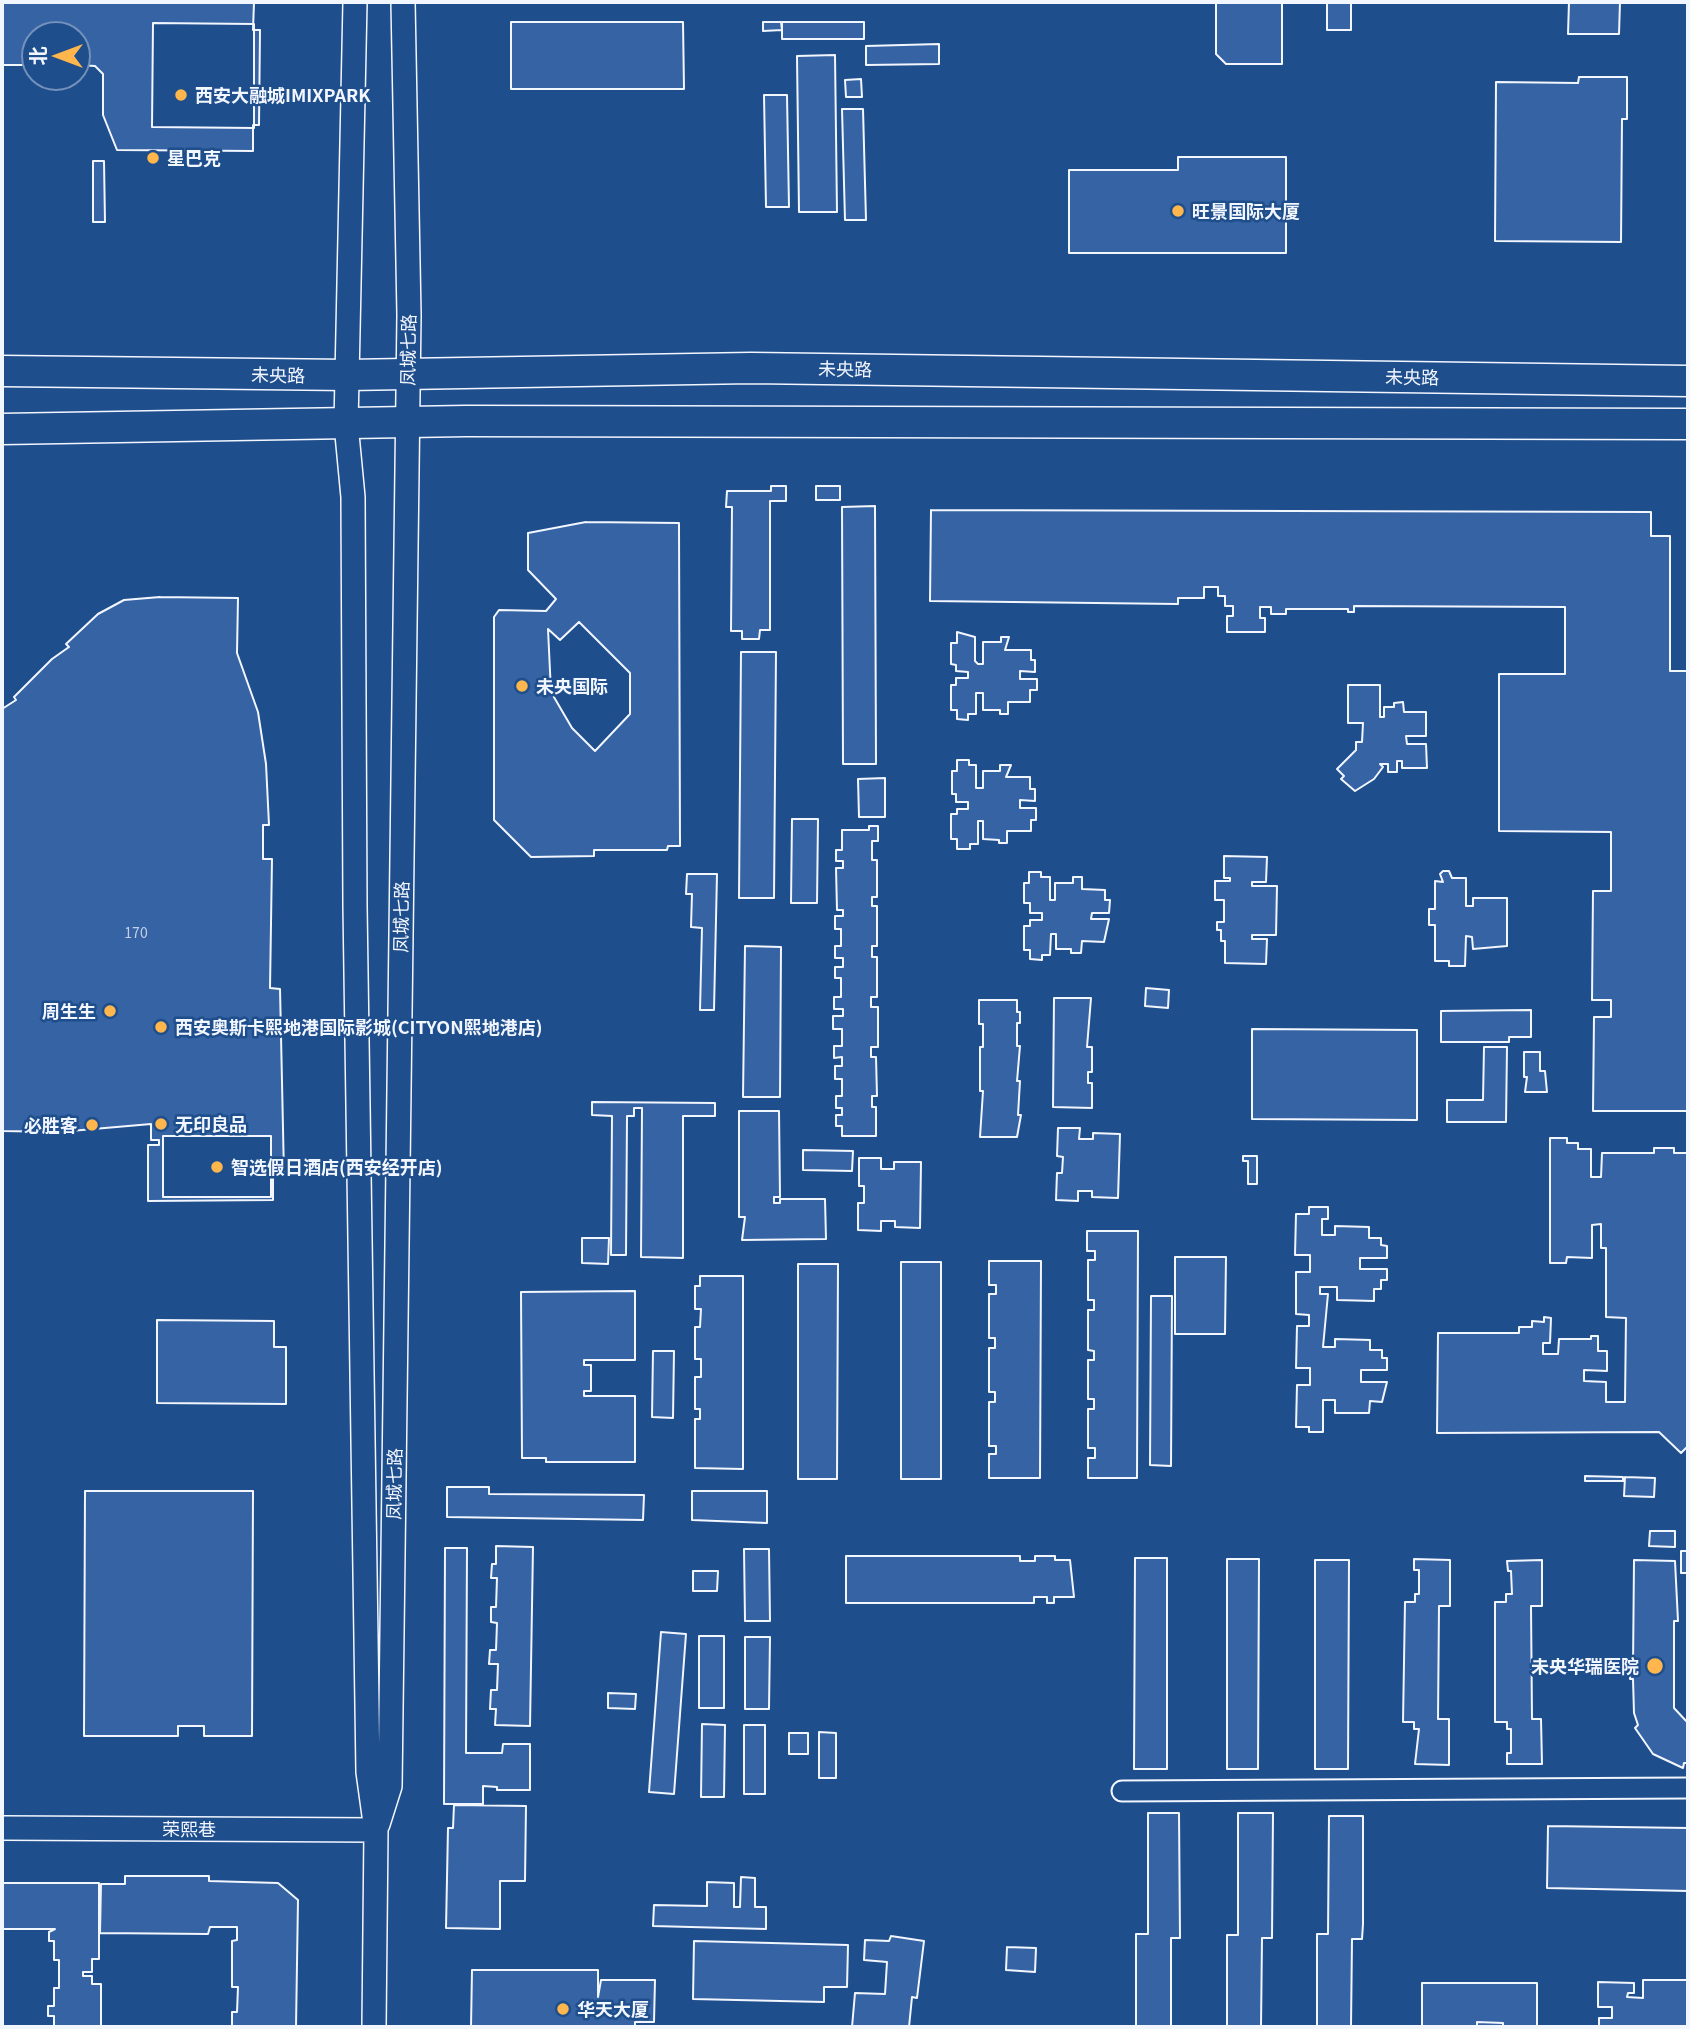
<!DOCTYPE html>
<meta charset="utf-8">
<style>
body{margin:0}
#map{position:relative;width:1690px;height:2029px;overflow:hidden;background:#1f4e8c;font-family:Georgia,"Noto Sans SC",serif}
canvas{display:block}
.frame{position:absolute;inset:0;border:4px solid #f2f6ff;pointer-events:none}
.north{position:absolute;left:21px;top:21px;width:70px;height:70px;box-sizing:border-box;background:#1f4e8c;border:2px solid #7391ba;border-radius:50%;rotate:270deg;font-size:19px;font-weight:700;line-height:28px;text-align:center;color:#f2f6ff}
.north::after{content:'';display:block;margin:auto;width:24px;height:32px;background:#ffb74d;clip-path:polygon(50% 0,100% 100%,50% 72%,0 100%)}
</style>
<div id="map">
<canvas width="1690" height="2029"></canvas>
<div class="frame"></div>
<div class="north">北</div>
</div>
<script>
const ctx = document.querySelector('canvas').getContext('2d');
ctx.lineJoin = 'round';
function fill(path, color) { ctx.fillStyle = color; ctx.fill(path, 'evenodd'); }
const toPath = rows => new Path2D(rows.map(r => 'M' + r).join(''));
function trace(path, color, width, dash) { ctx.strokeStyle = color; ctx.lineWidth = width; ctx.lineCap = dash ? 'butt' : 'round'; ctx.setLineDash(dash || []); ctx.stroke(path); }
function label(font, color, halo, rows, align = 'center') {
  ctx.font = font + ' Georgia,"Noto Sans SC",serif'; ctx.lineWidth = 5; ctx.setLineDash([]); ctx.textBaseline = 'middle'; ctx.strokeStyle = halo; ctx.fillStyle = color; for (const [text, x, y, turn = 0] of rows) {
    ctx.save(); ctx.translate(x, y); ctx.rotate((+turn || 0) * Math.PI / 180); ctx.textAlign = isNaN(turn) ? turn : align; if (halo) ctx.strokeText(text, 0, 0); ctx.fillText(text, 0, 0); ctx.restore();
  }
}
const building = toPath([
 [2,2,254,2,253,30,260,30,259,125,253,125,253,151,117,150,103,115,103,74,95,66,77,65,77,35,35,35,35,65,2,65,2,2],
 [1216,2,1282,2,1282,64,1226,64,1216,54,1216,2],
 [1327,2,1351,2,1351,30,1327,30,1327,2],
 [1569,2,1620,2,1619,34,1568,34,1569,2],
 [511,22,683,22,684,89,511,89,511,22],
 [763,22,781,22,782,30,763,31,763,22],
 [782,22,864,22,864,39,782,39,782,22],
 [153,23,254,24,254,128,152,127,153,23],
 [939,44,939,64,866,65,866,46,939,44],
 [835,55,837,212,799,212,797,56,835,55],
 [1579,77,1627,77,1627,119,1622,119,1621,242,1495,241,1496,82,1578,83,1579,77],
 [861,79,862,97,846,97,845,80,861,79],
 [764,95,787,95,789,207,766,207,764,95],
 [842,109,863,109,866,220,845,220,842,109],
 [1178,157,1286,157,1286,253,1069,253,1069,170,1178,170,1178,157],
 [93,161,104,161,105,222,93,222,93,161],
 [771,486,786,486,786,501,770,501,770,630,760,630,759,639,742,639,742,631,731,631,732,507,726,507,727,491,771,491,771,486],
 [816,486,840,486,840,500,816,500,816,486],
 [875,506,876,764,843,764,842,507,875,506],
 [931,510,1651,512,1651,536,1670,536,1670,671,1688,671,1688,1111,1593,1111,1594,1017,1611,1017,1611,1000,1592,1000,1593,891,1611,891,1611,832,1499,831,1499,674,1565,674,1565,607,1354,606,1354,612,1348,612,1348,609,1286,609,1286,614,1271,614,1271,607,1260,607,1260,618,1265,618,1265,632,1227,632,1227,616,1233,616,1233,606,1225,606,1225,596,1218,596,1218,587,1204,587,1204,598,1178,598,1178,604,930,601,931,510],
 [586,522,679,523,680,846,668,846,667,850,594,850,594,856,531,857,494,820,494,617,499,610,546,611,556,599,528,570,528,533,586,522],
 [579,622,630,673,630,714,595,751,572,728,551,692,548,629,560,640,579,622],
 [160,597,238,598,237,653,258,712,266,764,269,825,263,825,263,859,272,859,270,988,280,989,284,1175,273,1175,273,1200,148,1201,148,1145,159,1145,159,1140,151,1140,151,1124,59,1132,2,1131,2,709,16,700,14,697,52,659,69,647,66,644,98,614,124,600,160,597],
 [957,632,975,637,975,661,978,664,983,664,983,642,1001,642,1001,637,1009,637,1005,650,1031,650,1031,660,1035,660,1035,672,1020,671,1020,679,1037,679,1037,690,1030,690,1030,702,1008,702,1008,714,1000,714,1000,710,983,710,983,693,976,693,976,714,968,714,968,720,957,719,957,710,951,710,951,685,956,685,956,678,968,678,968,672,956,671,956,665,951,664,951,643,957,643,957,632],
 [741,652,776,652,774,898,739,898,741,652],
 [1348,685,1380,685,1380,717,1384,717,1384,707,1394,707,1394,703,1403,702,1404,712,1426,712,1426,736,1406,736,1407,744,1426,744,1427,768,1402,768,1402,761,1397,761,1397,772,1388,772,1388,764,1380,764,1383,767,1374,779,1355,791,1341,779,1344,776,1337,769,1356,750,1356,742,1362,742,1363,723,1348,723,1348,685],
 [957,760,969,760,969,765,976,765,976,788,983,788,983,771,1000,771,1000,765,1011,765,1006,777,1030,777,1030,789,1035,789,1035,801,1020,800,1020,808,1036,808,1036,820,1031,820,1031,831,1007,831,1007,843,999,843,999,840,983,839,983,821,978,821,978,844,970,844,970,849,957,849,957,839,951,839,951,814,957,814,957,809,968,809,968,802,956,802,956,794,952,794,952,771,957,771,957,760],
 [885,778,885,817,859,817,858,779,885,778],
 [792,819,818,819,817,903,791,903,792,819],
 [869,826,878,826,878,841,872,841,872,860,877,860,877,897,872,897,872,906,877,906,877,946,872,946,872,957,877,957,877,997,871,997,871,1007,878,1007,878,1047,871,1047,871,1057,876,1057,877,1096,872,1096,872,1107,876,1107,876,1136,842,1136,842,1126,836,1126,836,1115,842,1115,842,1108,836,1108,836,1096,842,1096,842,1079,835,1079,835,1066,842,1066,842,1057,834,1058,834,1046,842,1046,842,1029,833,1029,833,1016,843,1016,843,1009,834,1009,834,997,841,997,841,978,835,978,835,967,843,967,843,958,835,958,835,946,841,946,841,929,835,929,835,916,843,916,843,910,837,910,836,868,843,868,843,861,836,861,836,850,842,850,842,830,869,830,869,826],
 [1224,856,1267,857,1266,882,1252,882,1252,886,1277,886,1276,935,1252,935,1252,939,1267,939,1266,964,1225,963,1225,941,1221,941,1221,930,1217,930,1217,922,1224,922,1224,900,1215,900,1215,881,1230,881,1230,878,1224,878,1224,856],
 [1443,871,1449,871,1452,878,1466,878,1466,906,1473,906,1473,898,1507,898,1507,946,1473,949,1472,937,1466,936,1465,966,1449,966,1449,961,1435,961,1435,925,1429,925,1429,909,1435,909,1435,881,1443,882,1440,874,1443,871],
 [1029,872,1041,872,1041,877,1050,877,1050,900,1055,900,1055,883,1073,883,1073,877,1082,877,1082,889,1105,890,1105,900,1110,900,1109,913,1092,913,1091,919,1109,919,1104,942,1082,941,1081,953,1071,953,1071,949,1056,949,1056,934,1051,934,1050,955,1042,955,1042,960,1030,959,1030,950,1024,950,1024,926,1030,926,1030,920,1042,920,1042,913,1030,913,1030,903,1024,903,1024,883,1029,883,1029,872],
 [687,874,717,874,714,1010,700,1010,702,928,691,927,692,894,686,894,687,874],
 [745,946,781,947,780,1097,743,1097,745,946],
 [1146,988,1169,990,1168,1008,1145,1006,1146,988],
 [1054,998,1091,998,1087,1047,1092,1047,1092,1072,1088,1072,1088,1083,1092,1083,1092,1108,1053,1107,1054,998],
 [979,1000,1017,1000,1017,1012,1020,1012,1020,1023,1017,1023,1017,1046,1020,1046,1017,1081,1020,1081,1018,1115,1021,1115,1017,1137,980,1137,983,1091,980,1091,980,1047,983,1047,983,1024,979,1024,979,1000],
 [1531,1010,1531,1037,1509,1037,1509,1042,1441,1042,1441,1011,1531,1010],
 [1252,1029,1417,1030,1417,1120,1252,1119,1252,1029],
 [1484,1047,1507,1047,1506,1122,1447,1122,1447,1100,1483,1100,1484,1047],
 [1524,1052,1540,1052,1540,1071,1545,1071,1547,1092,1525,1092,1527,1077,1524,1077,1524,1052],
 [592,1102,715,1103,715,1116,683,1116,683,1258,641,1257,642,1108,634,1108,634,1116,627,1116,626,1255,611,1255,612,1116,592,1115,592,1102],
 [739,1111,779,1111,780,1197,774,1197,774,1203,780,1203,780,1199,825,1199,826,1239,742,1240,745,1217,739,1217,739,1111],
 [1058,1128,1080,1128,1079,1139,1093,1139,1093,1133,1120,1134,1118,1198,1092,1197,1092,1191,1078,1191,1078,1201,1056,1200,1057,1173,1062,1173,1063,1157,1057,1156,1058,1128],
 [163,1136,271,1136,271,1197,163,1197,163,1136],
 [1550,1138,1567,1138,1567,1143,1578,1143,1578,1149,1591,1149,1591,1177,1601,1177,1602,1153,1654,1153,1654,1148,1674,1148,1674,1153,1688,1153,1688,1446,1681,1453,1659,1432,1437,1433,1438,1333,1519,1333,1519,1327,1532,1327,1532,1321,1544,1322,1544,1317,1551,1318,1550,1343,1543,1343,1543,1354,1558,1354,1559,1339,1591,1339,1591,1336,1598,1336,1598,1351,1607,1351,1607,1371,1584,1370,1584,1381,1606,1382,1606,1402,1625,1402,1626,1318,1606,1317,1606,1248,1601,1248,1601,1224,1592,1225,1592,1258,1567,1257,1566,1263,1550,1263,1550,1138],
 [803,1150,853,1151,852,1171,803,1170,803,1150],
 [1243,1156,1257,1156,1257,1184,1248,1184,1248,1161,1243,1161,1243,1156],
 [859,1158,881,1158,881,1169,894,1169,894,1162,921,1162,920,1228,895,1227,895,1221,881,1221,881,1231,858,1230,858,1203,864,1203,864,1186,859,1186,859,1158],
 [1309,1207,1328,1207,1328,1219,1322,1219,1322,1235,1335,1235,1335,1226,1369,1227,1369,1238,1381,1238,1381,1245,1387,1246,1387,1258,1360,1258,1360,1269,1387,1269,1387,1280,1381,1280,1381,1289,1374,1289,1374,1301,1337,1300,1337,1287,1320,1287,1320,1294,1328,1294,1323,1347,1335,1347,1335,1339,1370,1340,1370,1350,1382,1350,1382,1358,1387,1358,1387,1370,1361,1370,1361,1382,1387,1382,1382,1402,1370,1401,1369,1413,1335,1413,1335,1400,1323,1400,1323,1432,1309,1432,1309,1427,1296,1427,1297,1385,1310,1385,1310,1368,1296,1368,1297,1326,1309,1326,1309,1315,1296,1314,1296,1272,1310,1272,1310,1255,1295,1255,1296,1214,1309,1214,1309,1207],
 [1087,1231,1138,1231,1137,1478,1088,1478,1088,1458,1095,1458,1095,1448,1088,1448,1088,1409,1094,1409,1094,1399,1088,1399,1088,1360,1094,1360,1094,1351,1088,1350,1088,1310,1094,1310,1094,1300,1088,1300,1088,1260,1095,1260,1095,1251,1087,1251,1087,1231],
 [582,1238,609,1238,608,1264,582,1263,582,1238],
 [1175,1257,1226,1257,1225,1334,1175,1334,1175,1257],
 [989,1261,1041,1261,1040,1478,989,1478,989,1454,996,1454,996,1446,989,1446,989,1402,995,1402,995,1392,989,1392,989,1348,995,1348,995,1338,989,1338,989,1294,996,1294,996,1285,989,1285,989,1261],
 [901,1262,941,1262,941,1479,901,1479,901,1262],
 [798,1264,838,1264,837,1479,798,1479,798,1264],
 [700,1276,743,1276,743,1469,695,1468,695,1419,700,1419,700,1409,695,1409,695,1377,701,1377,701,1359,695,1359,695,1327,700,1327,701,1309,695,1309,695,1286,700,1286,700,1276],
 [635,1291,635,1360,584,1360,584,1365,591,1365,591,1391,584,1391,584,1396,635,1396,635,1462,546,1462,546,1458,522,1458,521,1292,635,1291],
 [1151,1296,1172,1296,1171,1466,1150,1465,1151,1296],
 [157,1320,274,1321,274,1347,286,1347,286,1404,157,1403,157,1320],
 [653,1351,674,1351,673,1418,652,1417,653,1351],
 [1585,1476,1623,1477,1623,1481,1585,1481,1585,1476],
 [1625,1477,1655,1478,1654,1497,1624,1496,1625,1477],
 [447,1487,489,1487,489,1494,644,1495,643,1520,447,1517,447,1487],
 [85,1491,253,1491,252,1736,204,1736,204,1726,178,1726,178,1736,84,1736,85,1491],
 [692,1491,767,1491,767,1523,692,1520,692,1491],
 [1650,1531,1675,1531,1675,1547,1649,1546,1650,1531],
 [496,1546,533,1547,530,1726,495,1725,496,1709,490,1709,491,1690,497,1690,498,1664,489,1664,490,1650,496,1650,497,1623,491,1622,491,1607,496,1607,497,1578,491,1578,492,1564,496,1564,496,1546],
 [445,1548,467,1548,466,1753,502,1753,503,1744,530,1744,530,1790,497,1790,497,1787,483,1786,483,1804,444,1804,445,1548],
 [744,1549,769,1549,770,1621,745,1621,744,1549],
 [1681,1551,1688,1551,1688,1573,1681,1573,1681,1551],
 [846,1556,1020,1556,1020,1561,1035,1561,1035,1556,1055,1556,1055,1560,1070,1560,1074,1597,1054,1597,1054,1603,1047,1603,1047,1597,1034,1597,1034,1603,846,1603,846,1556],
 [1135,1558,1167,1558,1167,1769,1134,1769,1135,1558],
 [1227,1559,1259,1559,1258,1769,1227,1769,1227,1559],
 [1414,1559,1450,1560,1450,1606,1439,1606,1438,1719,1449,1719,1449,1765,1415,1764,1419,1729,1414,1729,1414,1722,1403,1722,1405,1602,1415,1602,1415,1594,1419,1594,1419,1570,1414,1570,1414,1559],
 [1315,1560,1349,1560,1348,1769,1315,1769,1315,1560],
 [1542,1560,1542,1606,1531,1606,1532,1719,1541,1719,1542,1764,1507,1764,1507,1753,1511,1753,1511,1729,1507,1729,1507,1722,1495,1722,1495,1602,1506,1602,1506,1594,1512,1594,1511,1571,1508,1571,1507,1561,1542,1560],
 [1634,1560,1675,1561,1678,1621,1674,1621,1674,1708,1688,1723,1688,1763,1684,1763,1683,1768,1653,1754,1635,1728,1638,1725,1634,1713,1633,1679,1630,1679,1630,1667,1633,1667,1634,1560],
 [693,1571,718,1571,717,1591,693,1591,693,1571],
 [661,1632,686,1634,674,1794,649,1792,661,1632],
 [699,1636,724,1636,724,1708,699,1708,699,1636],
 [745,1637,770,1637,769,1709,745,1709,745,1637],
 [608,1693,636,1694,635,1709,608,1708,608,1693],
 [702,1724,725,1725,724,1797,701,1797,702,1724],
 [744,1725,765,1725,765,1794,744,1794,744,1725],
 [819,1732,836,1733,836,1778,819,1778,819,1732],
 [789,1733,808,1733,808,1754,789,1754,789,1733],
 [454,1805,526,1806,525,1881,500,1881,500,1929,446,1928,448,1828,453,1828,454,1805],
 [1148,1813,1179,1813,1180,1938,1171,1938,1171,2027,1136,2027,1136,1934,1148,1934,1148,1813],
 [1238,1813,1273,1813,1272,1938,1262,1938,1261,2027,1227,2027,1227,1935,1238,1935,1238,1813],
 [1329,1816,1363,1816,1363,1924,1362,1939,1352,1939,1351,2027,1317,2027,1317,1934,1328,1934,1329,1816],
 [1548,1826,1688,1828,1688,1891,1547,1888,1548,1826],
 [125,1876,209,1876,209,1881,278,1883,298,1900,296,2027,232,2027,232,2012,237,2012,238,1987,232,1987,232,1941,237,1940,237,1927,210,1927,208,1934,100,1933,101,1884,125,1884,125,1876],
 [741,1877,755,1878,755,1907,766,1907,766,1929,653,1926,654,1905,707,1906,707,1882,734,1883,734,1907,740,1907,741,1877],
 [2,1883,99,1883,99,1959,92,1959,92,1972,83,1972,83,1976,92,1976,92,1984,101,1984,101,2027,54,2027,54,2016,48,2016,48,2006,54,2006,54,1988,59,1988,59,1960,54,1960,54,1941,49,1941,49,1932,55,1929,2,1929,2,1883],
 [891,1936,924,1941,917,1998,912,1997,909,2027,852,2027,855,1993,885,1994,887,1962,864,1960,865,1940,889,1941,891,1936],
 [694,1941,848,1945,847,1987,824,1987,824,2002,693,1999,694,1941],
 [1007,1947,1036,1948,1035,1972,1006,1970,1007,1947],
 [472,1970,598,1970,598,1997,601,1980,655,1980,654,2022,635,2022,635,2027,471,2027,472,1970],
 [1643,1980,1688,1980,1688,2027,1599,2027,1599,2018,1612,2018,1612,2007,1598,2007,1598,1982,1634,1983,1634,1993,1628,1993,1627,1997,1643,1998,1643,1980],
 [1422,1983,1537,1983,1537,2027,1503,2027,1503,2023,1477,2022,1477,2027,1422,2027,1422,1983],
 [1477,2022,1503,2023,1503,2027,1477,2027,1477,2022]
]);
const minor = toPath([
 [1122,1791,1688,1788]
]);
const tertiary = toPath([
 [355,2,346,424,353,497,355,906,368,1772,376,1830,374,2027],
 [378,1824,390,1786,409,315,403,2],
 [2,1828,376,1830]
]);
const primary = toPath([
 [2,371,348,375,751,368,1688,381],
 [2,429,466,421,1688,424]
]);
const markers = [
 [181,95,7,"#ffb74d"],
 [153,158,7,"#ffb74d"],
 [1178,211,7,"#ffb74d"],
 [522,686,7,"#ffb74d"],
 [110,1011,7,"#ffb74d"],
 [161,1027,7,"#ffb74d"],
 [161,1124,7,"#ffb74d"],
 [92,1125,7,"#ffb74d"],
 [217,1167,7,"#ffb74d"],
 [1655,1666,9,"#ffb74d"],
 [563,2009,7,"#ffb74d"]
];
const numberNames = [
 ["170",136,933]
];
const poiNames = [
 ["西安大融城IMIXPARK",195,95],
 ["星巴克",167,158],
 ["旺景国际大厦",1192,211],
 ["未央国际",536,686],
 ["周生生",96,1011,"right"],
 ["西安奥斯卡熙地港国际影城(CITYON熙地港店)",175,1027],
 ["无印良品",175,1124],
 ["必胜客",78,1125,"right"],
 ["智选假日酒店(西安经开店)",231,1167],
 ["未央华瑞医院",1639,1666,"right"],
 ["华天大厦",577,2009]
];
const streetNames = [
 ["凤城七路",408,350,-89],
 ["未央路",845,369,1],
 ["未央路",278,375,1],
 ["未央路",1412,377,1],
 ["凤城七路",401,917,-89],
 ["凤城七路",394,1484,-89],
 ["荣熙巷",189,1829]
];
fill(building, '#3563a3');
trace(building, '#f2f6ff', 2);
trace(minor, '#f2f6ff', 23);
trace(tertiary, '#f2f6ff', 26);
trace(primary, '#f2f6ff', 33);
trace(minor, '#1f4e8c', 19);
trace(tertiary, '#1f4e8c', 23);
trace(primary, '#1f4e8c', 30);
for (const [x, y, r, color] of markers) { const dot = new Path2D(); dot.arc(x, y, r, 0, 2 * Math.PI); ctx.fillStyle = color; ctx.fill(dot); trace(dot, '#1f4e8c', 2.5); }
label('14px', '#c3d1e8', null, numberNames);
label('bold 18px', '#f2f6ff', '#1f4e8c', poiNames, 'left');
label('18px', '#f2f6ff', '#1f4e8c', streetNames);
</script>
